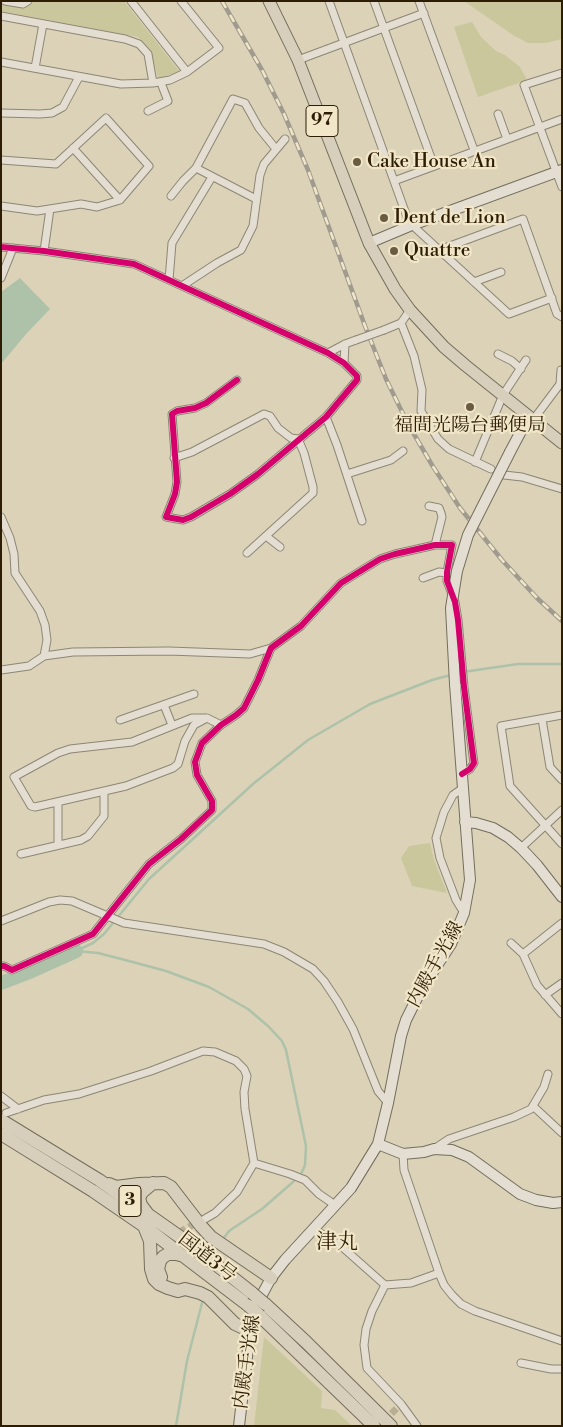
<!DOCTYPE html>
<meta charset="utf-8">
<style>
body{margin:0}
#map{position:relative;width:563px;height:1427px;overflow:hidden;background:#dbd2b8;font-family:"Libre Bodoni",serif}
canvas{display:block}
.frame{position:absolute;inset:0;border:2px solid #2d1d04;pointer-events:none}
</style>
<div id="map">
<canvas width="563" height="1427"></canvas>
<div class="frame"></div>
</div>
<script>
const ctx = document.querySelector('canvas').getContext('2d');
ctx.lineJoin = 'round';
function fill(path, color) { ctx.fillStyle = color; ctx.fill(path, 'evenodd'); }
const toPath = rows => new Path2D(rows.map(r => 'M' + r).join(''));
function trace(path, color, width, dash) { ctx.strokeStyle = color; ctx.lineWidth = width; ctx.lineCap = dash ? 'butt' : 'round'; ctx.setLineDash(dash || []); ctx.stroke(path); }
function label(font, color, halo, rows, align = 'center') {
  ctx.font = font + ' "Libre Bodoni","Noto Serif JP",serif'; ctx.lineWidth = 4.5; ctx.setLineDash([]); ctx.textBaseline = 'middle'; ctx.strokeStyle = halo; ctx.fillStyle = color; for (const [text, x, y, turn = 0] of rows) {
    ctx.save(); ctx.translate(x, y); ctx.rotate((+turn || 0) * Math.PI / 180); ctx.textAlign = isNaN(turn) ? turn : align; if (halo) ctx.strokeText(text, 0, 0); ctx.fillText(text, 0, 0); ctx.restore();
  }
}
const green = toPath([
 [35,1,124,1,180,72,158,78,150,49,138,37,1,11,1,3,23,8],
 [464,1,562,1,562,39,546,43,528,43,513,35],
 [472,22,481,37,496,51,505,55,520,67,527,80,478,97,454,27],
 [430,843,434,860,447,893,412,886,401,858,409,846],
 [264,1337,322,1391,321,1408,335,1410,352,1426,254,1426]
]);
const water = toPath([
 [20,278,50,309,27,333,1,364,1,292]
]);
const stream = toPath([
 [463,672,518,664,562,664],
 [76,951,93,943,104,934,149,879,253,784,308,740,370,704,432,680,451,675],
 [77,951,98,953,129,961,166,971,209,987,248,1009,268,1026,282,1041,286,1050,306,1146,305,1165,302,1172,293,1182,262,1209,229,1231,223,1239],
 [176,1426,187,1361,202,1303]
]);
const river = toPath([
 [1,983,27,973,76,951]
]);
const streetTunnel = toPath([
 [161,1242,200,1221],
 [384,1421,401,1404]
]);
const street = toPath([
 [5,1,23,4,28,1],
 [131,1,187,72],
 [329,1,407,217,412,225,509,314,552,298],
 [374,1,434,166],
 [419,1,474,150],
 [1,16,125,39,139,44,148,54,153,83],
 [298,60,424,13],
 [1,62,121,84,153,83,170,80,187,72,219,48,181,1],
 [35,68,43,24],
 [562,73,524,85,562,187],
 [148,111,168,101,161,83],
 [1,113,40,114,52,113,63,107,79,77],
 [498,114,507,139],
 [73,148,120,200],
 [1,160,56,164,106,118,149,166,120,200,97,207,81,204,37,211,1,206],
 [196,168,256,199],
 [394,181,562,119],
 [171,196,183,181,196,168,233,99,245,103,259,128,276,149],
 [1,247,44,251,134,264,328,353,344,363,357,376,357,380,326,417,258,474,230,494,191,517,183,520,166,517,175,494,177,482,172,414,177,411,195,408,206,403,237,380],
 [439,250,523,219,557,314,562,317],
 [44,251,50,209],
 [1,278,13,248],
 [169,280,172,243,212,177],
 [474,282,501,272],
 [182,286,217,263,241,250,253,226,260,175,264,164,285,139],
 [401,323,414,356,422,390,421,411,438,439,449,449,491,469],
 [384,330,401,323,410,310],
 [328,353,345,344,356,340],
 [498,354,512,361,521,369],
 [344,363,345,344],
 [326,417,337,445,362,521],
 [533,420,560,384,561,370],
 [174,458,192,452,264,414,270,416,278,428,291,438,298,439,304,453,313,487,313,493,247,553],
 [475,462,503,395,526,360],
 [347,474,391,460,403,451],
 [504,475,522,477,562,489],
 [429,506,439,508,441,513,442,517,435,545],
 [1,517,10,538,14,554,15,573,40,611,45,625,47,640,44,656],
 [266,536,280,547],
 [423,578,439,572,447,573],
 [1,670,29,666,44,656,73,652,169,651,250,654,271,648],
 [164,705,172,725],
 [562,715,501,726,510,786,562,844],
 [207,718,194,725,185,741,178,764,173,768,126,786,35,807,31,806,14,777,58,753,70,749,132,742,192,718,207,718,221,725],
 [542,719,550,767,562,780],
 [120,720,194,694],
 [463,788,453,795,444,812,436,838,440,858,456,900,464,913],
 [58,802,58,845],
 [521,848,562,810],
 [21,854,81,840,88,836,104,816,104,791],
 [1,921,49,902,60,900,72,901,124,923,264,944,284,952,313,969,324,981,338,1002,353,1029,378,1091,388,1103],
 [511,943,523,954,537,985,562,1014],
 [523,954,562,923],
 [1,966,4,966,12,970,93,934,149,864,181,839,212,810,212,801,197,775,195,762,202,743,221,725,236,715,244,708,258,680,271,648,301,626,341,583,380,559,395,554,435,545,452,545,447,572,447,581,455,602,458,620,464,687,473,756,474,763,470,769,462,774],
 [545,995,562,983],
 [1,1096,18,1109],
 [533,1106,562,1133],
 [6,1113,44,1100,79,1094,101,1087,151,1071,203,1051,215,1052,236,1061,244,1069,247,1076,244,1092,245,1109,254,1163,237,1192,215,1213,203,1220],
 [434,1149,449,1139,514,1117,531,1109,544,1087,548,1074],
 [403,1154,404,1170,439,1273,444,1285,452,1295,461,1304,475,1311,562,1341],
 [254,1163,290,1174,305,1180,319,1194,335,1205],
 [314,1229,341,1246,385,1285,411,1283,439,1273],
 [385,1285,372,1311,366,1329,364,1345,367,1368,401,1404,417,1426],
 [521,1363,551,1369,562,1369]
]);
const secondary = toPath([
 [369,243,412,225,562,170],
 [510,452,529,416],
 [465,822,476,823,493,828,508,837,521,848,537,865,562,897],
 [378,1144,403,1154,424,1152,434,1149,452,1150,469,1157,520,1194,536,1200,553,1203,562,1202],
 [239,1426,250,1331,257,1304,271,1278,285,1260,351,1188,378,1144,388,1103,401,1036,406,1020,421,990,451,944,464,913,470,880,455,684]
]);
const primary = toPath([
 [269,1,298,60,369,243,395,289,410,310,444,347,465,365,562,443]
]);
const highway = toPath([
 [1,1120,99,1180,190,1244,252,1293],
 [1,1134,93,1191,144,1226,249,1306],
 [109,1184,116,1187,139,1184,164,1183,171,1187,201,1226,211,1237,271,1278],
 [147,1213,141,1205,139,1198,142,1192,153,1183],
 [144,1226,150,1241,151,1269,154,1279,159,1284,168,1288,178,1291,185,1289,200,1293,208,1297,235,1324,250,1331],
 [161,1277,158,1269,160,1261,163,1257,168,1254,176,1254,184,1256],
 [265,1304,306,1342,391,1426],
 [260,1316,374,1426]
]);
const rail = toPath([
 [222,1,262,70,284,114,308,170,365,326,386,379,408,424,432,465,460,508,502,560,537,598,562,621]
]);
const streetBridge = toPath([
 [356,340,384,330]
]);
const secondaryBridge = toPath([
 [455,684,451,608,457,571,468,535,510,452]
]);
const highwayBridge = toPath([
 [252,1293,265,1304],
 [249,1306,260,1316]
]);
const cycleway = toPath([
 [1,247,44,251,134,264,328,353,344,363,357,376,357,380,326,417,258,474,230,494,191,517,183,520,166,517,175,494,177,482,172,414,177,411,195,408,206,403,237,380],
 [1,966,4,966,12,970,93,934,149,864,181,839,212,810,212,801,197,775,195,762,202,743,221,725,236,715,244,708,258,680,271,648,301,626,341,583,380,559,395,554,435,545,452,545,447,572,447,581,455,602,458,620,464,687,473,756,474,763,470,769,462,774]
]);
const markers = [
 [357,162,5,"#6a5c43"],
 [384,218,5,"#6a5c43"],
 [394,251,5,"#6a5c43"],
 [470,407,5,"#6a5c43"]
];
const shields = [
 [322,121,32],
 [130,1201,22]
];
const shieldNames = [
 ["97",322,121],
 ["3",130,1201]
];
const poiNames = [
 ["Cake House An",367,162],
 ["Dent de Lion",394,218],
 ["Quattre",404,251],
 ["福間光陽台郵便局",470,426,"center"]
];
const streetNames = [
 ["内殿手光線",436,965,-61],
 ["国道3号",207,1258,38],
 ["内殿手光線",248,1362,-82]
];
const quarterNames = [
 ["津丸",337,1243]
];
fill(green, '#cac79c');
fill(water, '#adc2a9');
trace(stream, '#adc2a9', 2.5);
trace(river, '#adc2a9', 14);
trace(streetTunnel, '#b8ae94', 7, [7, 3.5]);
trace(street, '#8d8674', 9);
trace(secondary, '#746d5c', 12);
trace(primary, '#746d5c', 13);
trace(highway, '#746d5c', 14);
trace(street, '#e3ded1', 7);
trace(secondary, '#e3ded1', 10);
trace(primary, '#d7cfbc', 11);
trace(highway, '#d7cfbc', 12);
trace(rail, '#a09b8e', 4.5);
trace(rail, '#f1e6c8', 2.5, [8]);
trace(streetBridge, '#8d8674', 9, []);
trace(secondaryBridge, '#746d5c', 12, []);
trace(highwayBridge, '#746d5c', 14, []);
trace(streetBridge, '#e3ded1', 7);
trace(secondaryBridge, '#e3ded1', 10);
trace(highwayBridge, '#d7cfbc', 12);
trace(cycleway, '#d6006c', 6);
for (const [x, y, r, color] of markers) { const dot = new Path2D(); dot.arc(x, y, r, 0, 2 * Math.PI); ctx.fillStyle = color; ctx.fill(dot); trace(dot, '#f1e6c8', 2); }
for (const [x, y, w] of shields) { const box = new Path2D(); box.roundRect(x - w / 2, y - 15.5, w, 31, 4); ctx.fillStyle = '#f1e6c8'; ctx.fill(box); trace(box, '#2d1d04', 1); }
label('bold 18px', '#2d1d04', null, shieldNames);
label('19px', '#2d1d04', '#f1e6c8', poiNames, 'left');
label('19px', '#2d1d04', '#f1e6c8', streetNames);
label('21px', '#2d1d04', '#f1e6c8', quarterNames);
</script>
